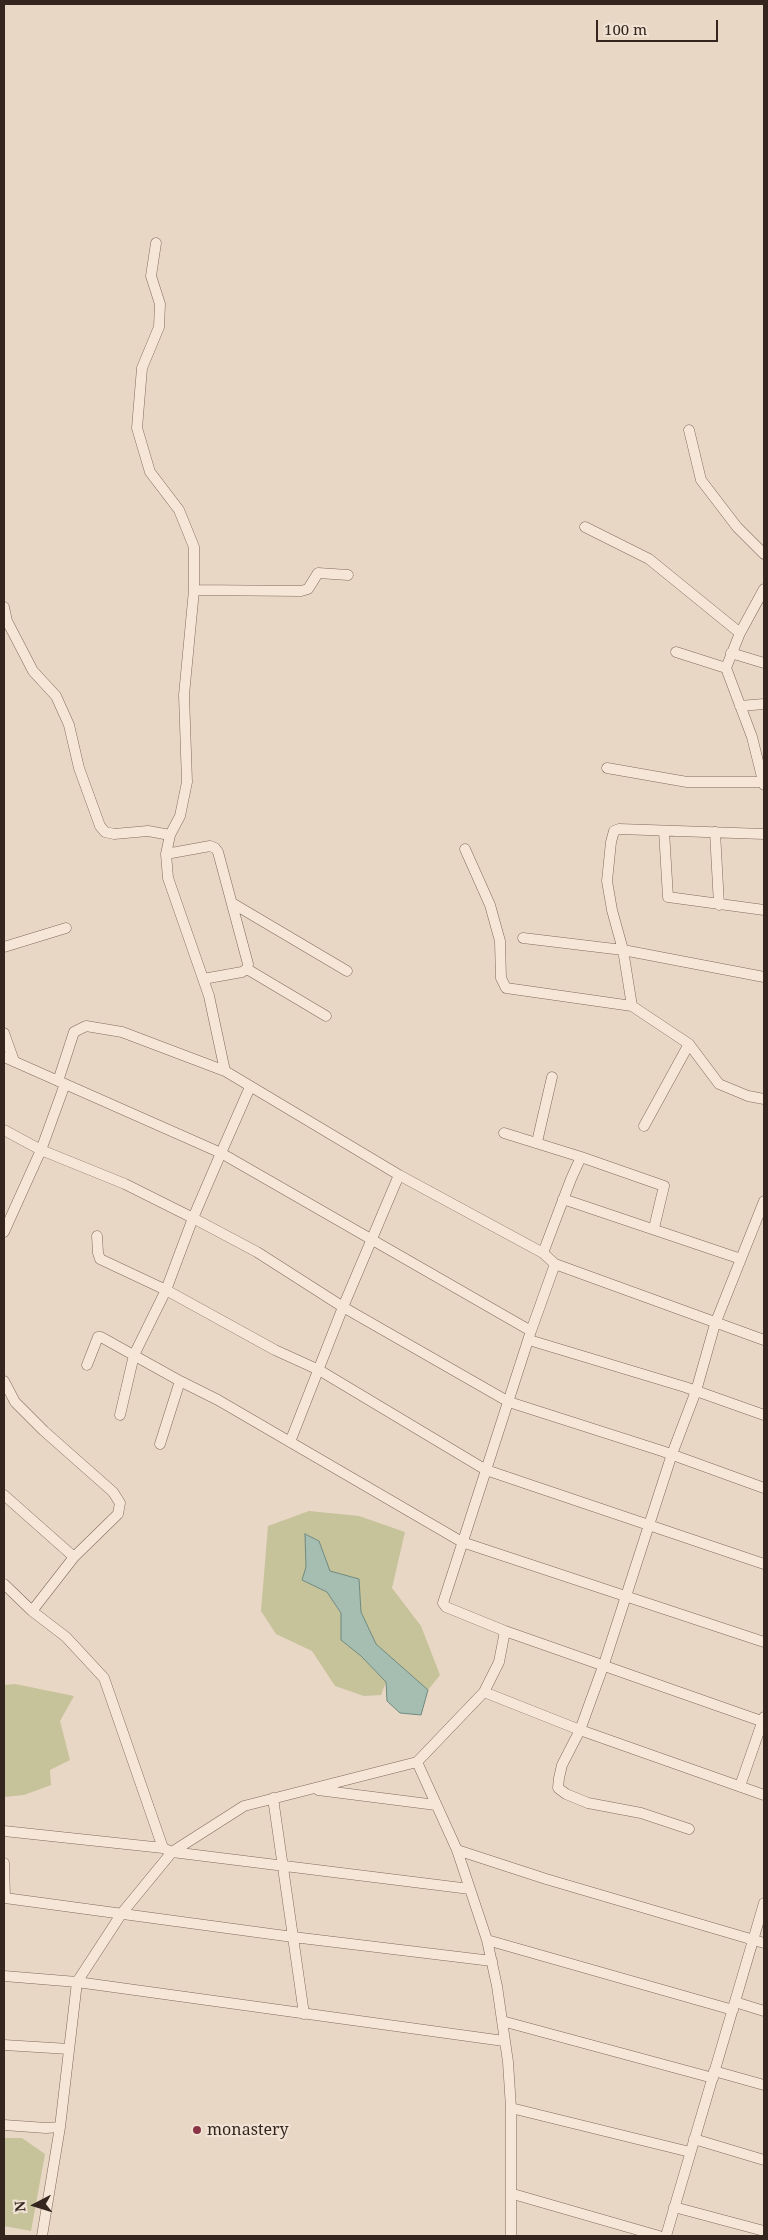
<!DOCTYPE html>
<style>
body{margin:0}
#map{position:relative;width:768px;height:2240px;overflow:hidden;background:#e9d7c5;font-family:"Noto Serif",serif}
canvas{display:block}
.frame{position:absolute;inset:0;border:5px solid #34251f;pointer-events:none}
.north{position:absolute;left:10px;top:2180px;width:50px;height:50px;-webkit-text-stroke:4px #f1e3d4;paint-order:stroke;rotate:265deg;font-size:14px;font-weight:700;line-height:20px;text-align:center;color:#34251f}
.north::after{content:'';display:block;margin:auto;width:18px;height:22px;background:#34251f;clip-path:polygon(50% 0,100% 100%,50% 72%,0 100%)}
.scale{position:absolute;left:596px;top:20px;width:122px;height:22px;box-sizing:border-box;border:2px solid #34251f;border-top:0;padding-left:6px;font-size:15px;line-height:18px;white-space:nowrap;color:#34251f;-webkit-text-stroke:4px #f1e3d4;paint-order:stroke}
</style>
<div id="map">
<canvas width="768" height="2240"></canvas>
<div class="frame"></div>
<div class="north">N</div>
<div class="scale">100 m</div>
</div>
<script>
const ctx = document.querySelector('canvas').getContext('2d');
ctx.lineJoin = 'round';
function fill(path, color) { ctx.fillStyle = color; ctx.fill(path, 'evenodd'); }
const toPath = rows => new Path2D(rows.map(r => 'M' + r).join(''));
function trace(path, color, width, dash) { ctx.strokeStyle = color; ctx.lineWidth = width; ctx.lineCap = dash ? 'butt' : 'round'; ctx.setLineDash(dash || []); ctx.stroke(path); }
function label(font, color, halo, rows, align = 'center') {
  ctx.font = font + ' "Noto Serif",serif'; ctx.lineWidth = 4.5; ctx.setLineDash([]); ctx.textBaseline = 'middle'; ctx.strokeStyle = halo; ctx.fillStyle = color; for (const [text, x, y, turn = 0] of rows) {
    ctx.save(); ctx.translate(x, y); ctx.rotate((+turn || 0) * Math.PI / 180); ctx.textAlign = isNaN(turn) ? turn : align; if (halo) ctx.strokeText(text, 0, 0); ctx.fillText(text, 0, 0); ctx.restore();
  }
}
const green = toPath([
 [309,1511,359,1516,405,1532,392,1588,421,1626,440,1675,428,1690,376,1644,361,1612,359,1579,330,1571,319,1541,306,1534,306,1567,302,1580,327,1592,341,1613,341,1640,361,1656,386,1682,381,1695,364,1696,335,1686,312,1651,276,1634,261,1611,268,1526],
 [15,1684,74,1696,60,1721,70,1760,50,1770,51,1785,24,1795,4,1797,4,1685],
 [4,2138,22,2138,45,2154,31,2231,4,2226]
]);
const water = toPath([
 [305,1534,319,1541,330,1571,359,1579,361,1612,376,1644,428,1690,421,1715,400,1713,387,1701,386,1682,361,1656,341,1640,341,1613,327,1592,302,1580,306,1567,305,1534]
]);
const minor = toPath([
 [156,243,151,276,160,304,159,327,142,368,137,428,150,472,179,510,194,547,194,590,184,695,187,782,180,816,170,835,166,854,168,878,209,996,225,1071,399,1175,543,1253,555,1264,764,1340],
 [689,430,701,480,737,527,764,554],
 [585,527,649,559,740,633],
 [764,589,740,633,726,668,752,737,764,785],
 [194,590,301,591,308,589,318,573,348,575],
 [4,607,7,621,33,671,56,696,69,725,79,768,100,826,105,832,114,834,148,831,170,835],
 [676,652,726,668],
 [731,653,764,663],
 [740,706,764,704],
 [607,768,687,782,763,782],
 [664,831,668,897,764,910],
 [715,832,719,905],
 [465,849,490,905,500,941,501,978,506,988,632,1006,689,1044,719,1084,748,1096,764,1099],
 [166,854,210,846,215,848,218,852,248,964,247,969,242,972,203,979],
 [232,903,347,971],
 [523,938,623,950,764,977],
 [4,947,66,928],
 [247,969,326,1016],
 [632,1006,623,950,612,910,607,881,611,842,614,831,619,829,764,834],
 [4,1033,14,1061],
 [4,1057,221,1153,193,1218,257,1252,343,1307,509,1402,662,1451,764,1488],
 [58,1081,74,1032,86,1026,122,1032,225,1071],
 [250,1087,221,1153,531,1331],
 [644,1126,689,1044],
 [4,1130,41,1150,125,1184,193,1218,166,1290,134,1355,120,1415],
 [504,1133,581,1157,571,1179,543,1253],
 [537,1142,552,1077],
 [581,1157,664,1186,654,1228],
 [563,1199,741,1259],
 [4,1232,41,1150,65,1084],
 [97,1236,98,1253,100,1259,166,1290,275,1350,319,1370,486,1470,764,1564],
 [529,1340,685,1387,764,1415],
 [87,1365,98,1337,101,1337,180,1381,218,1400,462,1542,764,1642],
 [4,1381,15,1402,44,1431,113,1492,120,1503,118,1514,74,1557,32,1611],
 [290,1442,343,1307,399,1175],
 [160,1444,180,1381],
 [4,1495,74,1557],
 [4,1584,32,1611,66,1637,104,1678,163,1848],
 [505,1631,764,1722],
 [484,1692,580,1730,764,1795],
 [417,1762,457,1850,487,1940,497,1986,508,2062,511,2108,511,2236],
 [740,1786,764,1717],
 [318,1790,436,1805],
 [689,1829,641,1813,588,1803,566,1794,558,1788,559,1778,562,1765,580,1730,604,1664,672,1454,696,1391,715,1324,764,1201],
 [4,1831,163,1848,172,1852,470,1889],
 [457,1850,546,1879,764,1943],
 [4,1863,5,1898,293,1937,273,1798],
 [487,1940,733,2010],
 [4,1976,77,1982,504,2041],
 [735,2002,764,2011],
 [304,2014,293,1937,492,1961],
 [502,2021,713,2078],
 [4,2045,69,2049],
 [714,2071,764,2085],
 [511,2108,690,2152],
 [4,2125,46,2128,60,2127,77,1982,122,1913,172,1852,244,1806,417,1762,484,1692,499,1662,505,1631,446,1607,443,1603,531,1331,555,1264],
 [694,2139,764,2160],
 [513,2194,659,2236],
 [674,2207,764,2231],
 [42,2236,60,2127],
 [666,2236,764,1903]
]);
const markers = [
 [197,2130,5,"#8b3445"]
];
const poiNames = [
 ["monastery",207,2130]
];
fill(green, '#c6c29a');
fill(water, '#a6bdb2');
trace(water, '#6e8a7e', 1);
trace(minor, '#82695d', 11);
trace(minor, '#f5e6d7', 10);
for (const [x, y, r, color] of markers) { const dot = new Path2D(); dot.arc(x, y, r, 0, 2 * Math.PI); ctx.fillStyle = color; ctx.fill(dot); trace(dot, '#f1e3d4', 2); }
label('16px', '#34251f', '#f1e3d4', poiNames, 'left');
</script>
